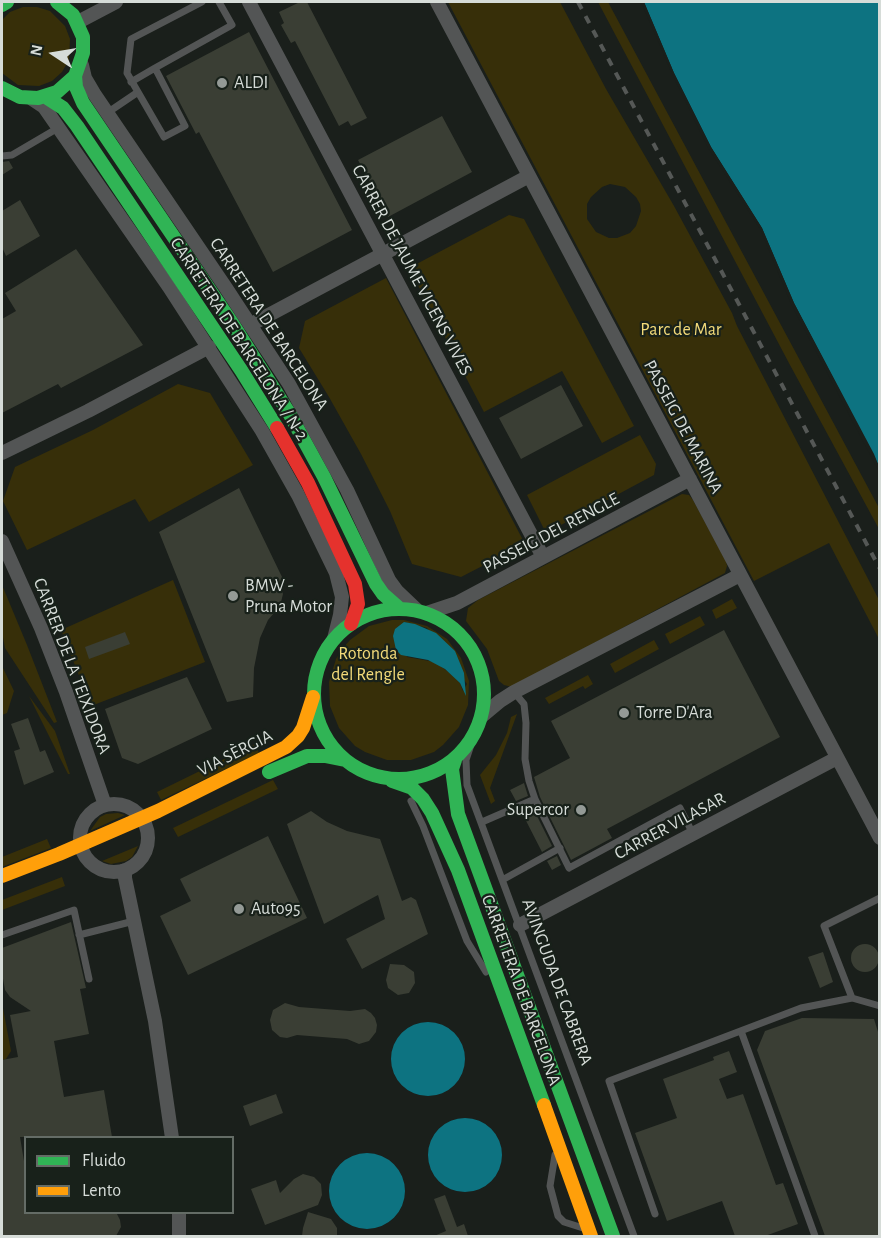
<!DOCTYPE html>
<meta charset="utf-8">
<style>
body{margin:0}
#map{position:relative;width:881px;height:1238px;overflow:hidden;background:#1a1f1b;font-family:"Alegreya Sans",sans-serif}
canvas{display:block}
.frame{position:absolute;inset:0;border:3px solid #d6dcd8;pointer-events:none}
.legend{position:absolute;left:24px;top:1136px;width:210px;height:78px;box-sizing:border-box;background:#18211a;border:2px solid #646c66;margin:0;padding:8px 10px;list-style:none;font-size:18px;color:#d6dcd8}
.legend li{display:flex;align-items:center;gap:12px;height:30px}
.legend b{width:30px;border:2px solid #646c66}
.north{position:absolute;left:24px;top:24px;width:60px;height:60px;-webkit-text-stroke:4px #18211a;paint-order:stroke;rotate:282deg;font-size:16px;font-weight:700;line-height:24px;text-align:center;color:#d6dcd8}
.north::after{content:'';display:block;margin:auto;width:21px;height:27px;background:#d6dcd8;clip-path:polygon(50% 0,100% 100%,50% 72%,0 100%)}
</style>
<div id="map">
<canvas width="881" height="1238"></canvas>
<div class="frame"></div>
<ul class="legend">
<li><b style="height:8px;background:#30b455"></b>Fluido</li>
<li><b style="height:8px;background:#ff9f0a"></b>Lento</li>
</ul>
<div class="north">N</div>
</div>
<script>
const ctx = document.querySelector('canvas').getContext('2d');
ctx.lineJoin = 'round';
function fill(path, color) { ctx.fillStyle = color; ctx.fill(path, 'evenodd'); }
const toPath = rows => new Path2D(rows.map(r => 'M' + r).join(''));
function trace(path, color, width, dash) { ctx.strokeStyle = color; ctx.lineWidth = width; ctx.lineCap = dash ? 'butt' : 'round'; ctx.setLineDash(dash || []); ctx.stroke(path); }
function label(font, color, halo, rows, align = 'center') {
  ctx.font = font + ' "Alegreya Sans",sans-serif'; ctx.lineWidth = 4.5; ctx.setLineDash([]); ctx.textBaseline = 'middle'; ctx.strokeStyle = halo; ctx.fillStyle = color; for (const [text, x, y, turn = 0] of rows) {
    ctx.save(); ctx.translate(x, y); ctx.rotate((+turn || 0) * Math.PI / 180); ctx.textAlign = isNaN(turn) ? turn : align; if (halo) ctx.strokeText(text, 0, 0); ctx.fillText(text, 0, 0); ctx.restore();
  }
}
const green = toPath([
 [448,2,560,2,606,89,674,206,732,313,737,326,879,600,879,639,829,543,754,581],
 [610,184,625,187,636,197,640,204,641,211,636,226,630,233,617,238,609,238,596,232,587,219,587,204,591,197,602,187],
 [598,2,608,2,879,508,879,529,790,365],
 [23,7,37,7,50,11,65,26,70,39,69,60,62,72,52,81,39,86,18,85,2,73,2,20,10,12],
 [509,215,524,219,634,426,602,443,562,371,484,412,409,268],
 [386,278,525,544,461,577,412,564,390,511,361,454,329,397,299,348,305,321],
 [178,384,210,393,253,465,149,522,135,499,27,550,3,501,15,467,93,430],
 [640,435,656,464,654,475,546,533,527,495],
 [682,494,689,495,693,500,726,561,727,566,725,573,512,687,504,685,499,681,487,649,466,621,468,608,478,600],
 [173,580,205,662,91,706,61,630],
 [2,585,27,645,57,722,54,723,5,648,2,632],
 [732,599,737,608,716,619,712,610],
 [700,616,705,625,670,644,665,634],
 [392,620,404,620,427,626,447,639,461,658,469,681,468,705,459,727,443,745,434,752,411,760,387,760,365,752,355,746,339,728,330,706,329,682,336,659,342,649,350,640,369,626],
 [404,622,427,628,467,684,463,691,460,683,454,676,435,662,407,657],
 [654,640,659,649,615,673,610,664],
 [2,666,14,691,7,713,2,715],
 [588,675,593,684,585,689,583,686,549,704,545,698],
 [29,696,55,731,70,774,68,774],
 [517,714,490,788,495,801,491,804,480,775,496,755,507,733,511,717],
 [255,744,259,753,161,800,157,792],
 [273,780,278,789,178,837,173,828],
 [118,813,125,815,90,831,100,817,106,814],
 [47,839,51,848,2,867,2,857],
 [138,846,132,857,126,861,111,864,102,861],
 [62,877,65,886,2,910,2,900],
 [2,1003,11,1051,6,1059,2,1060]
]);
const water = toPath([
 [644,2,879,2,879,466,794,303,762,228,711,147,674,73],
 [404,622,415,624,436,633,455,651,464,673,466,696,460,683,445,669,428,660,401,655,396,650,393,636,395,629],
 '391 1059a37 37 0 1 1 74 0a37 37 0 1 1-74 0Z',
 '428 1155a37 37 0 1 1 74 0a37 37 0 1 1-74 0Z',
 '329 1191a38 38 0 1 1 76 0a38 38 0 1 1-76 0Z'
]);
const pier = toPath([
 [641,2,644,2,674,73,711,147,762,228,794,303,874,454,880,469,877,468,791,304,760,229,708,148,672,74]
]);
const building = toPath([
 [300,2,307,2,367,118,351,126,348,121,339,126,295,41,291,43,281,25,284,23,279,12],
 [249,32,352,230,273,272,199,132,196,134,166,76],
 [442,116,472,172,388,217,358,160],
 [9,161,13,168,2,175,2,162],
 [20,200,40,236,6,256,2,247,2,211],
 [76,249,143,345,61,388,58,384,2,413,2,319,16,311,5,293],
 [561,385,583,426,521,459,499,418],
 [239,488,282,577,279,584,283,594,280,606,268,620,260,638,254,668,253,697,227,702,159,532],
 [724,630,780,737,607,829,612,838,571,860,540,797,534,777,570,758,551,721],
 [125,632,130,644,89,659,85,647],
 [187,677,212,729,138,764,122,758,105,709],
 [28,718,40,752,45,750,54,772,24,785,14,751,20,749,11,724],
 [524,783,528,796,516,801,510,790],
 [532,806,552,846,542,852,521,811],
 [311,811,327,822,347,831,380,839,402,901,411,897,416,900,428,934,362,969,346,939,385,919,378,895,324,924,287,824],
 [268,836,307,918,188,975,160,916,191,901,180,879],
 [557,856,561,865,552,870,547,861],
 [71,922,86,988,80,989,89,1034,54,1041,64,1097,104,1090,112,1137,20,1137,26,1173,26,1212,116,1212,120,1220,121,1227,116,1236,2,1236,2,1060,18,1057,10,1015,31,1011,10,997,5,990,2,973,2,948],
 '851 958a14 14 0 1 1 28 0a14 14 0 1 1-28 0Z',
 [823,952,833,982,820,988,808,957],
 [390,964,404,965,414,972,415,983,409,993,398,995,388,988,386,980],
 [285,1003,299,1007,350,1011,365,1009,371,1013,375,1018,377,1025,376,1032,369,1041,359,1044,347,1039,297,1035,287,1038,280,1037,272,1030,270,1020,273,1010],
 [802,1018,874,1019,879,1035,879,1236,825,1236,757,1050,765,1031],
 [729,1051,737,1072,719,1079,727,1099,743,1094,776,1185,783,1183,798,1224,765,1236,735,1236,722,1201,667,1221,635,1133,677,1118,663,1079,714,1060,713,1057],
 [276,1094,283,1113,250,1126,243,1106],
 [303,1174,314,1177,321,1184,322,1195,318,1205,265,1225,251,1189,276,1180,280,1193,294,1179],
 [445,1195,457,1227,464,1224,468,1236,434,1236,446,1231,434,1199],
 [308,1212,331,1219,337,1228,337,1236,302,1236,303,1228]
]);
const lane = toPath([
 [202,2,131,39,127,73,164,137,185,126,155,68,232,25,219,2],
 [131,82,155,68],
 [107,113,138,92],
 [2,156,12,155,58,128],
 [514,692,524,704,526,723,525,759,529,781,535,799,569,868,680,808,693,834],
 [474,736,466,760,467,785,634,1236],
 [411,801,423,826,467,941,486,972],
 [482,822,535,799],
 [504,879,560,848],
 [880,898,824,926,852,998,880,1006],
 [2,935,74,910,89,979],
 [79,935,134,921],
 [741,1031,815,1236],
 [555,1155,550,1186,558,1216,564,1222,583,1228],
 [655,1214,609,1081,801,1008,852,998]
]);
const street = toPath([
 [249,2,543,557],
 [437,2,880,838],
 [78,22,116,2],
 [82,65,85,78,95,95,226,288,289,384,347,490,389,580,397,591,417,610],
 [32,99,44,107,169,287,262,431,298,495,336,573,342,597,340,615,334,639],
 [250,325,529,176],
 [2,453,88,411,209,347],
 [2,541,41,628,66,692,105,805],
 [427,613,457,603,690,479],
 [482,716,500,701,514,692,740,575],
 '80 838a34 34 0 1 1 68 0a34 34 0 1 1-68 0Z',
 [125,870,125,878,155,1021,172,1138],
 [520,925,837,758],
 [179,1212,179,1236]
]);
const fast = toPath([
 [2,5,7,2],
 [75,76,76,87,83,103,232,323,289,413,324,477,376,584,383,594,400,609],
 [2,88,20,97,38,98,57,92,75,76,83,53,83,37,73,15,57,2],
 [46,97,63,108,77,126,241,370,277,428],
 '314 694a85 85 0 1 1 170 0a85 85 0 1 1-170 0Z',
 [455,760,452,769,458,814,613,1236],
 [269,772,307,756,325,756,345,760],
 [392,781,412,788,423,799,432,813,458,870,544,1105]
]);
const slow = toPath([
 [2,876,59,854,158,811,286,747,298,736,303,728,313,697],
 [544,1105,591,1236]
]);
const jam = toPath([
 [277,428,308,483,355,584,358,604,351,624]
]);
const rail = toPath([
 [578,2,880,569]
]);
const markers = [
 [222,83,6,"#949a96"],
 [233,596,6,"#949a96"],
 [624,713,6,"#949a96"],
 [581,810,6,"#949a96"],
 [239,909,6,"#949a96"]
];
const poiNames = [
 ["ALDI",234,83],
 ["BMW -",245,586],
 ["Pruna Motor",245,607],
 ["Torre D'Ara",636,713],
 ["Supercor",569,810,"right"],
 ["Auto95",251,909]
];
const streetNames = [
 ["CARRER DE JAUME VICENS VIVES",412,270,62],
 ["CARRETERA DE BARCELONA",269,324,57],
 ["CARRETERA DE BARCELONA / N-2",239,339,57],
 ["PASSEIG DE MARINA",683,427,62],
 ["PASSEIG DEL RENGLE",551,533,-28],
 ["CARRER DE LA TEIXIDORA",72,666,69],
 ["VIA SÈRGIA",235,753,-27],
 ["CARRER VILASAR",670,826,-28],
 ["AVINGUDA DE CABRERA",557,982,70],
 ["CARRETERA DE BARCELONA",521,990,70]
];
const parkNames = [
 ["Parc de Mar",681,330],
 ["Rotonda",368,654],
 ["del Rengle",368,675]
];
fill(green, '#372f09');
fill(water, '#0d7381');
fill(pier, '#1a1f1b');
fill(building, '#3a3e34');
trace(lane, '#535555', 7);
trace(street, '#535555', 14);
trace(fast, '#30b455', 14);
trace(slow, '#ff9f0a', 14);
trace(jam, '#e5322d', 14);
trace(rail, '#555856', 4, [8, 8]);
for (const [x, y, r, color] of markers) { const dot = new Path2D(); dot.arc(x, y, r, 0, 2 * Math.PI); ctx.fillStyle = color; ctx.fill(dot); trace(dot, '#18211a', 2); }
label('18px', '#d6dcd8', '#18211a', poiNames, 'left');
label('18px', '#d6dcd8', '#18211a', streetNames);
label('18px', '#f2da79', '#18211a', parkNames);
</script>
